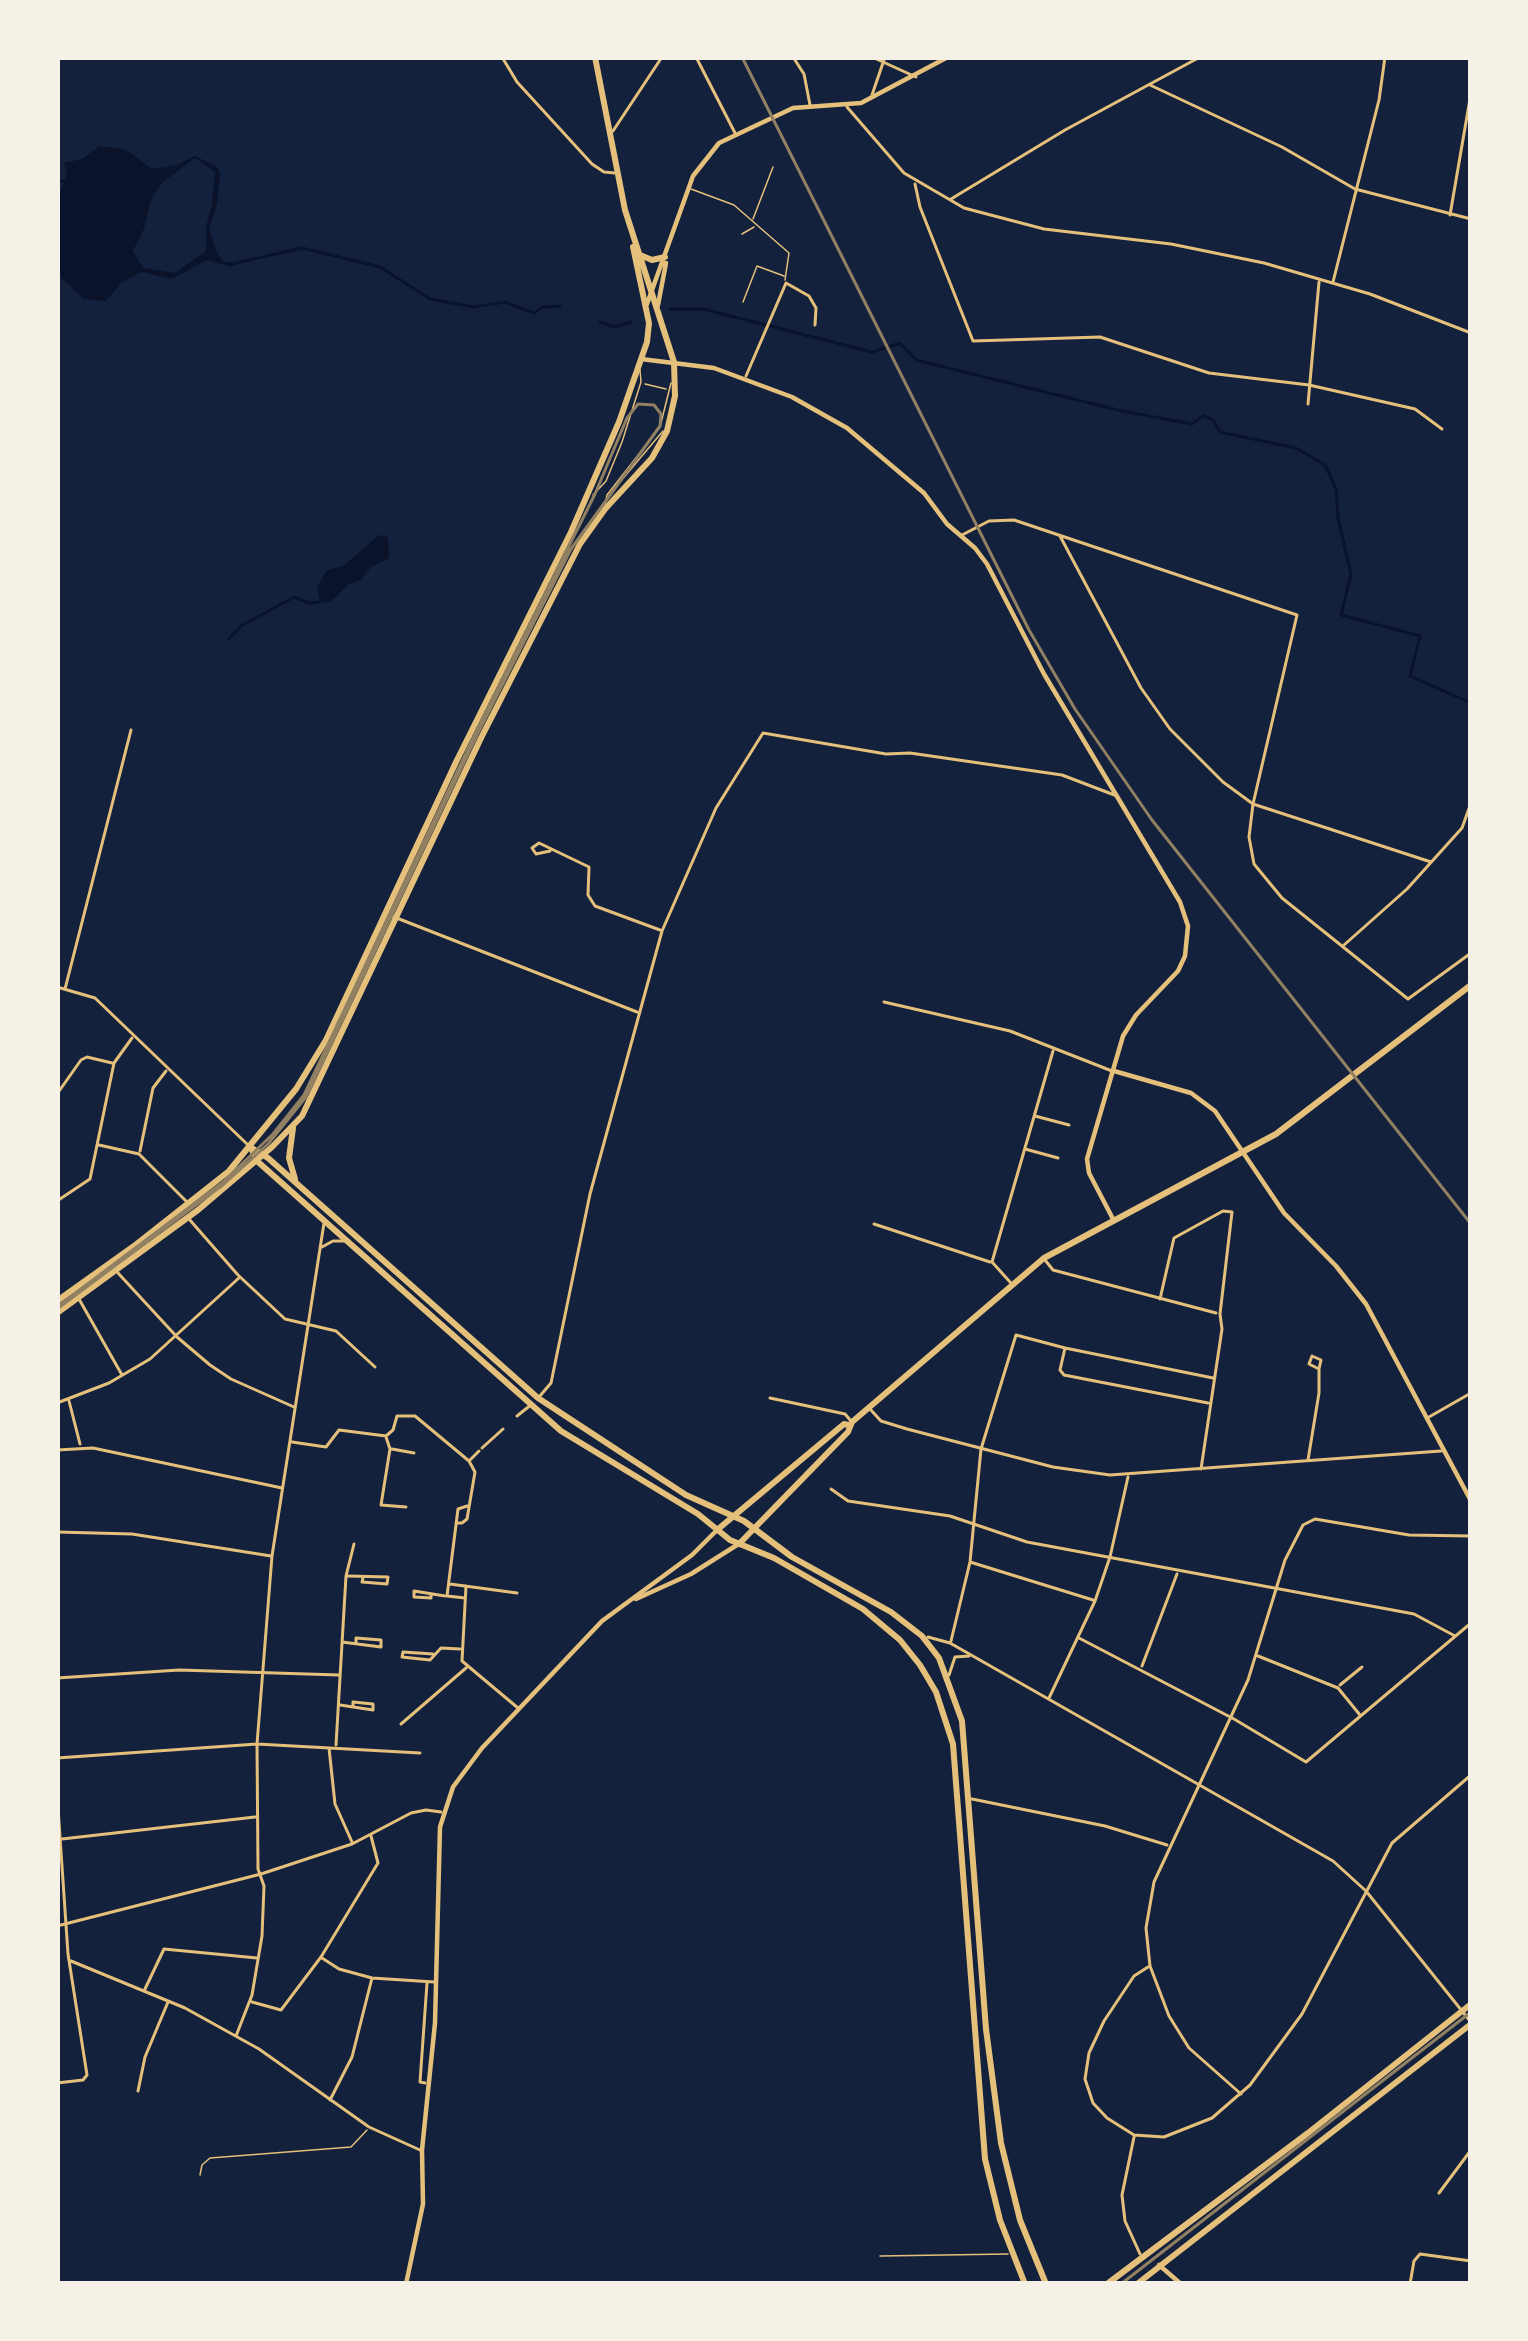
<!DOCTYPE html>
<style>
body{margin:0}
#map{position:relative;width:1528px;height:2341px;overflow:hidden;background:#14213d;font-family:Montserrat,sans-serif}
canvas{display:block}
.frame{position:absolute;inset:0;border:60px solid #f6f1e7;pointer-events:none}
</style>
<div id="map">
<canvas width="1528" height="2341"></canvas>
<div class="frame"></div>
</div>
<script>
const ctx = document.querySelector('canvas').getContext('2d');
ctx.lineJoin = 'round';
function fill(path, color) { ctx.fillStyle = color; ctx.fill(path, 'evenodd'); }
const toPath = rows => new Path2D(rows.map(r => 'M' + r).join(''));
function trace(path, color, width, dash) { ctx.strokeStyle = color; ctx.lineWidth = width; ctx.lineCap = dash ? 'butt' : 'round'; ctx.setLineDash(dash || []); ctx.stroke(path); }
const water = toPath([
 [99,146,125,149,152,169,177,165,195,156,217,167,220,173,217,204,209,229,217,253,224,262,231,262,232,267,207,260,172,279,141,272,122,282,106,301,84,299,57,274,57,200,67,174,64,163,82,159],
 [195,158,215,172,212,204,206,227,206,251,175,273,143,268,133,251,144,229,151,199,163,182],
 [379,535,388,537,389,558,370,568,361,580,349,584,330,602,320,603,317,588,326,571,344,565]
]);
const stream = toPath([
 [57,180,65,182],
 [232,264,302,248,380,267,430,299,474,307,505,302,534,313,543,307,560,306],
 [670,309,703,309,872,352,900,343,916,360,1122,411,1192,424,1203,416,1213,420,1220,432,1296,448,1325,465,1336,489,1338,518,1351,574,1341,615,1420,636,1410,676,1471,703],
 [600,322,614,327,631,322],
 [229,639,241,626,294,597,309,603,319,602]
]);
const service = toPath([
 [691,189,734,205,789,253,785,280],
 [753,219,773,167],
 [742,234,754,227],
 [743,302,757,266,784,276],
 [645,384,666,389],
 [614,489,663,431],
 [593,495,606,481,622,442,641,382,640,370],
 [605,505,607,495,660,427,671,383],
 [200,2175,202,2165,210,2158,351,2147,367,2130],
 [880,2256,1008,2254]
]);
const minor = toPath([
 [502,57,517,82,592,164,604,172,615,173],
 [696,57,735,133],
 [793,57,804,74,810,105],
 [872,57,916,77],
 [1150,85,1282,147,1355,189,1471,219],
 [872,95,885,57],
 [847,107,904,173,964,208,1044,229,1171,244,1264,263,1370,294,1471,333],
 [613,131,662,57],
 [915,184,920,207,973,341,1100,337,1209,373,1309,385,1415,409,1442,429],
 [951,199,1065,130,1200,57],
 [1450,215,1471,93],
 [1333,282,1379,100,1385,57],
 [746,376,786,283,809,296,816,308,815,325],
 [1308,404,1319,282],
 [962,535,989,521,1014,520,1297,615,1253,804,1249,837,1254,864,1282,898,1408,999,1471,953],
 [1060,536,1141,688,1170,729,1223,782,1253,804,1431,862],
 [550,851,536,854,532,848,539,843,589,867,588,895,595,906,660,930],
 [389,915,637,1012],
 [1344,945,1407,889,1462,828,1471,803],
 [57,987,95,998,247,1144],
 [65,989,131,730],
 [884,1002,1010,1031,1112,1071],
 [57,1094,81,1060,87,1057,112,1063],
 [1035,1116,1069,1125],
 [99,1145,139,1154,188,1203],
 [1025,1149,1058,1158],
 [140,1151,153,1088,166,1071],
 [57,1201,90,1179,114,1063,132,1038],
 [189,1219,238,1275,285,1319,336,1331,375,1367],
 [874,1224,990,1262],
 [320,1248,333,1241,345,1241],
 [1045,1260,1053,1270,1216,1313],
 [118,1273,177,1337,210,1365,231,1379,294,1407],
 [1010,1282,992,1262,1053,1051],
 [79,1299,122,1375],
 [1160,1299,1174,1238,1223,1211,1232,1212,1220,1314,1222,1329,1201,1469],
 [539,1397,551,1383,590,1194,662,931,716,808,763,733,886,754,910,753,1062,775,1117,796],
 [770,1398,845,1414,851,1421],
 [69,1401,80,1444],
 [57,1403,109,1383,150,1359,240,1277],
 [1208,1403,1064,1375,1060,1370,1065,1348,1213,1378],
 [870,1409,881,1421,907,1429,1053,1467,1110,1475,1441,1451],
 [517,1416,532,1404],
 [1429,1417,1471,1393],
 [386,1437,390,1449,381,1505,406,1507],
 [292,1442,326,1447,339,1430,386,1436,393,1430,397,1416,415,1416,469,1461,475,1472,467,1519,462,1523,456,1523],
 [482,1448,503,1429],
 [392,1449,414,1453],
 [57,1450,93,1448,282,1488],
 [470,1460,479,1451],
 [1308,1460,1319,1393,1319,1369,1309,1364,1312,1356,1321,1360,1319,1369],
 [831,1489,848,1501,950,1516,1027,1542,1414,1614,1455,1636],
 [57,1532,132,1534,271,1556],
 [970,1562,1093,1600],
 [348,1576,388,1577,387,1584,362,1582,363,1578],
 [450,1584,517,1593],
 [466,1586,462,1661,518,1708],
 [431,1595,431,1598,414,1597,414,1591,445,1596],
 [465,1598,447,1596,458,1509,467,1506],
 [928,1637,950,1643,1333,1861,1366,1891,1470,2021],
 [1079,1638,1234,1719,1306,1762,1471,1623],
 [951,1641,970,1562,981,1449,1016,1335,1065,1348],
 [342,1642,381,1647,381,1640,356,1638,356,1643],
 [433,1654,403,1652,402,1657,430,1660,441,1648,460,1649],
 [1258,1656,1338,1688,1360,1715],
 [1142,1666,1177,1574],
 [949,1675,955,1657,969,1656],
 [57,1678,179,1670,339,1675],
 [1340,1685,1362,1667],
 [1049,1698,1095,1601,1110,1557,1128,1477],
 [340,1705,373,1710,373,1704,353,1702,353,1706],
 [401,1724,466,1668],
 [336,1745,346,1576,354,1544],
 [329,1748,335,1804,352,1842],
 [57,1758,257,1744,420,1753],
 [57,1793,68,1954,87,2075,83,2080,57,2083],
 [972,1799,1105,1826,1167,1845],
 [62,1839,255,1817],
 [57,1926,261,1874,352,1844,411,1813,426,1810,441,1812],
 [322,1958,339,1969,372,1978,434,1982],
 [71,1961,185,2008,259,2049,369,2127,420,2150],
 [1148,1967,1134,1976,1104,2021,1089,2053,1085,2079,1093,2103,1107,2118,1134,2135,1164,2137,1212,2118,1250,2085,1302,2014,1392,1843,1471,1775],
 [145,1989,164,1949,257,1958],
 [252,2002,281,2010,321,1957,378,1863,371,1836],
 [236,2036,252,1995,262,1936,264,1886,258,1869,257,1744,272,1556,324,1223],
 [425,2083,420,2082,427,1983],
 [138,2091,145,2057,168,2002],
 [1241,2094,1189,2048,1169,2016,1150,1966,1146,1928,1154,1882,1248,1680,1285,1560,1303,1525,1315,1519,1409,1535,1471,1536],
 [330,2100,352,2057,372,1978],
 [1134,2137,1122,2195,1125,2221,1140,2254],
 [1439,2193,1471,2150],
 [1410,2284,1414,2261,1420,2254,1471,2261]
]);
const tertiary = toPath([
 [647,304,693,176,719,143,793,108,861,103,948,57],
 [658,305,666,263],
 [641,359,714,368,792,397,847,428,924,493,947,524,975,548,987,564,1044,674,1180,902,1188,926,1185,956,1178,971,1136,1015,1123,1036,1087,1159,1089,1173,1113,1219],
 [1114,1071,1191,1093,1215,1111,1284,1213,1336,1266,1366,1304,1471,1501],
 [636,1599,691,1574,737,1545],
 [1159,2265,1181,2284],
 [406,2284,423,2204,422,2150,435,2023,440,1827,453,1787,482,1748,602,1621,692,1555,717,1530]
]);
const secondary = toPath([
 [717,1530,844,1424,849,1425],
 [739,1544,848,1432,852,1422,1044,1258,1276,1134,1471,985],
 [1107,2284,1308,2133,1471,2004],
 [1137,2284,1471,2024]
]);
const primary = toPath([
 [640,255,652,260,665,257],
 [293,1128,289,1158,295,1179],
 [250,1147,268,1158,538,1398,686,1495,744,1521,792,1557,891,1612,922,1636,939,1658,962,1721,986,2029,1001,2143,1020,2220,1046,2284],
 [252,1150,257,1161,561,1431,698,1514,730,1540,774,1558,863,1609,900,1640,920,1665,936,1692,953,1744,985,2159,1000,2220,1025,2284],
 [57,1301,134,1246,229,1171,296,1089,326,1040,457,760,571,532,619,422,647,342,649,323,633,247],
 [57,1313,198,1210,272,1147,302,1116,481,738,580,544,605,509,652,458,667,431,675,396,674,362,625,210,595,57]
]);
const tram = toPath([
 [57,1307,223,1182,273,1134,304,1095,475,734,595,494,627,418,638,404,654,405,661,414,660,426,571,549,477,735,306,1097,268,1144,224,1184,57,1309],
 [1121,2284,1471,2012]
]);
const rail = toPath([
 [742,57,1029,630,1075,709,1152,820,1471,1224]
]);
fill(water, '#0b132b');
trace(stream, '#0b132b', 3);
trace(service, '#e5c07b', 1.5);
trace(minor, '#e5c07b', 3);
trace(tertiary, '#e5c07b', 4.5);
trace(secondary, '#e5c07b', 6);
trace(primary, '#e5c07b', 6);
trace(tram, '#918062', 3);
trace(rail, '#918062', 3);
</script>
